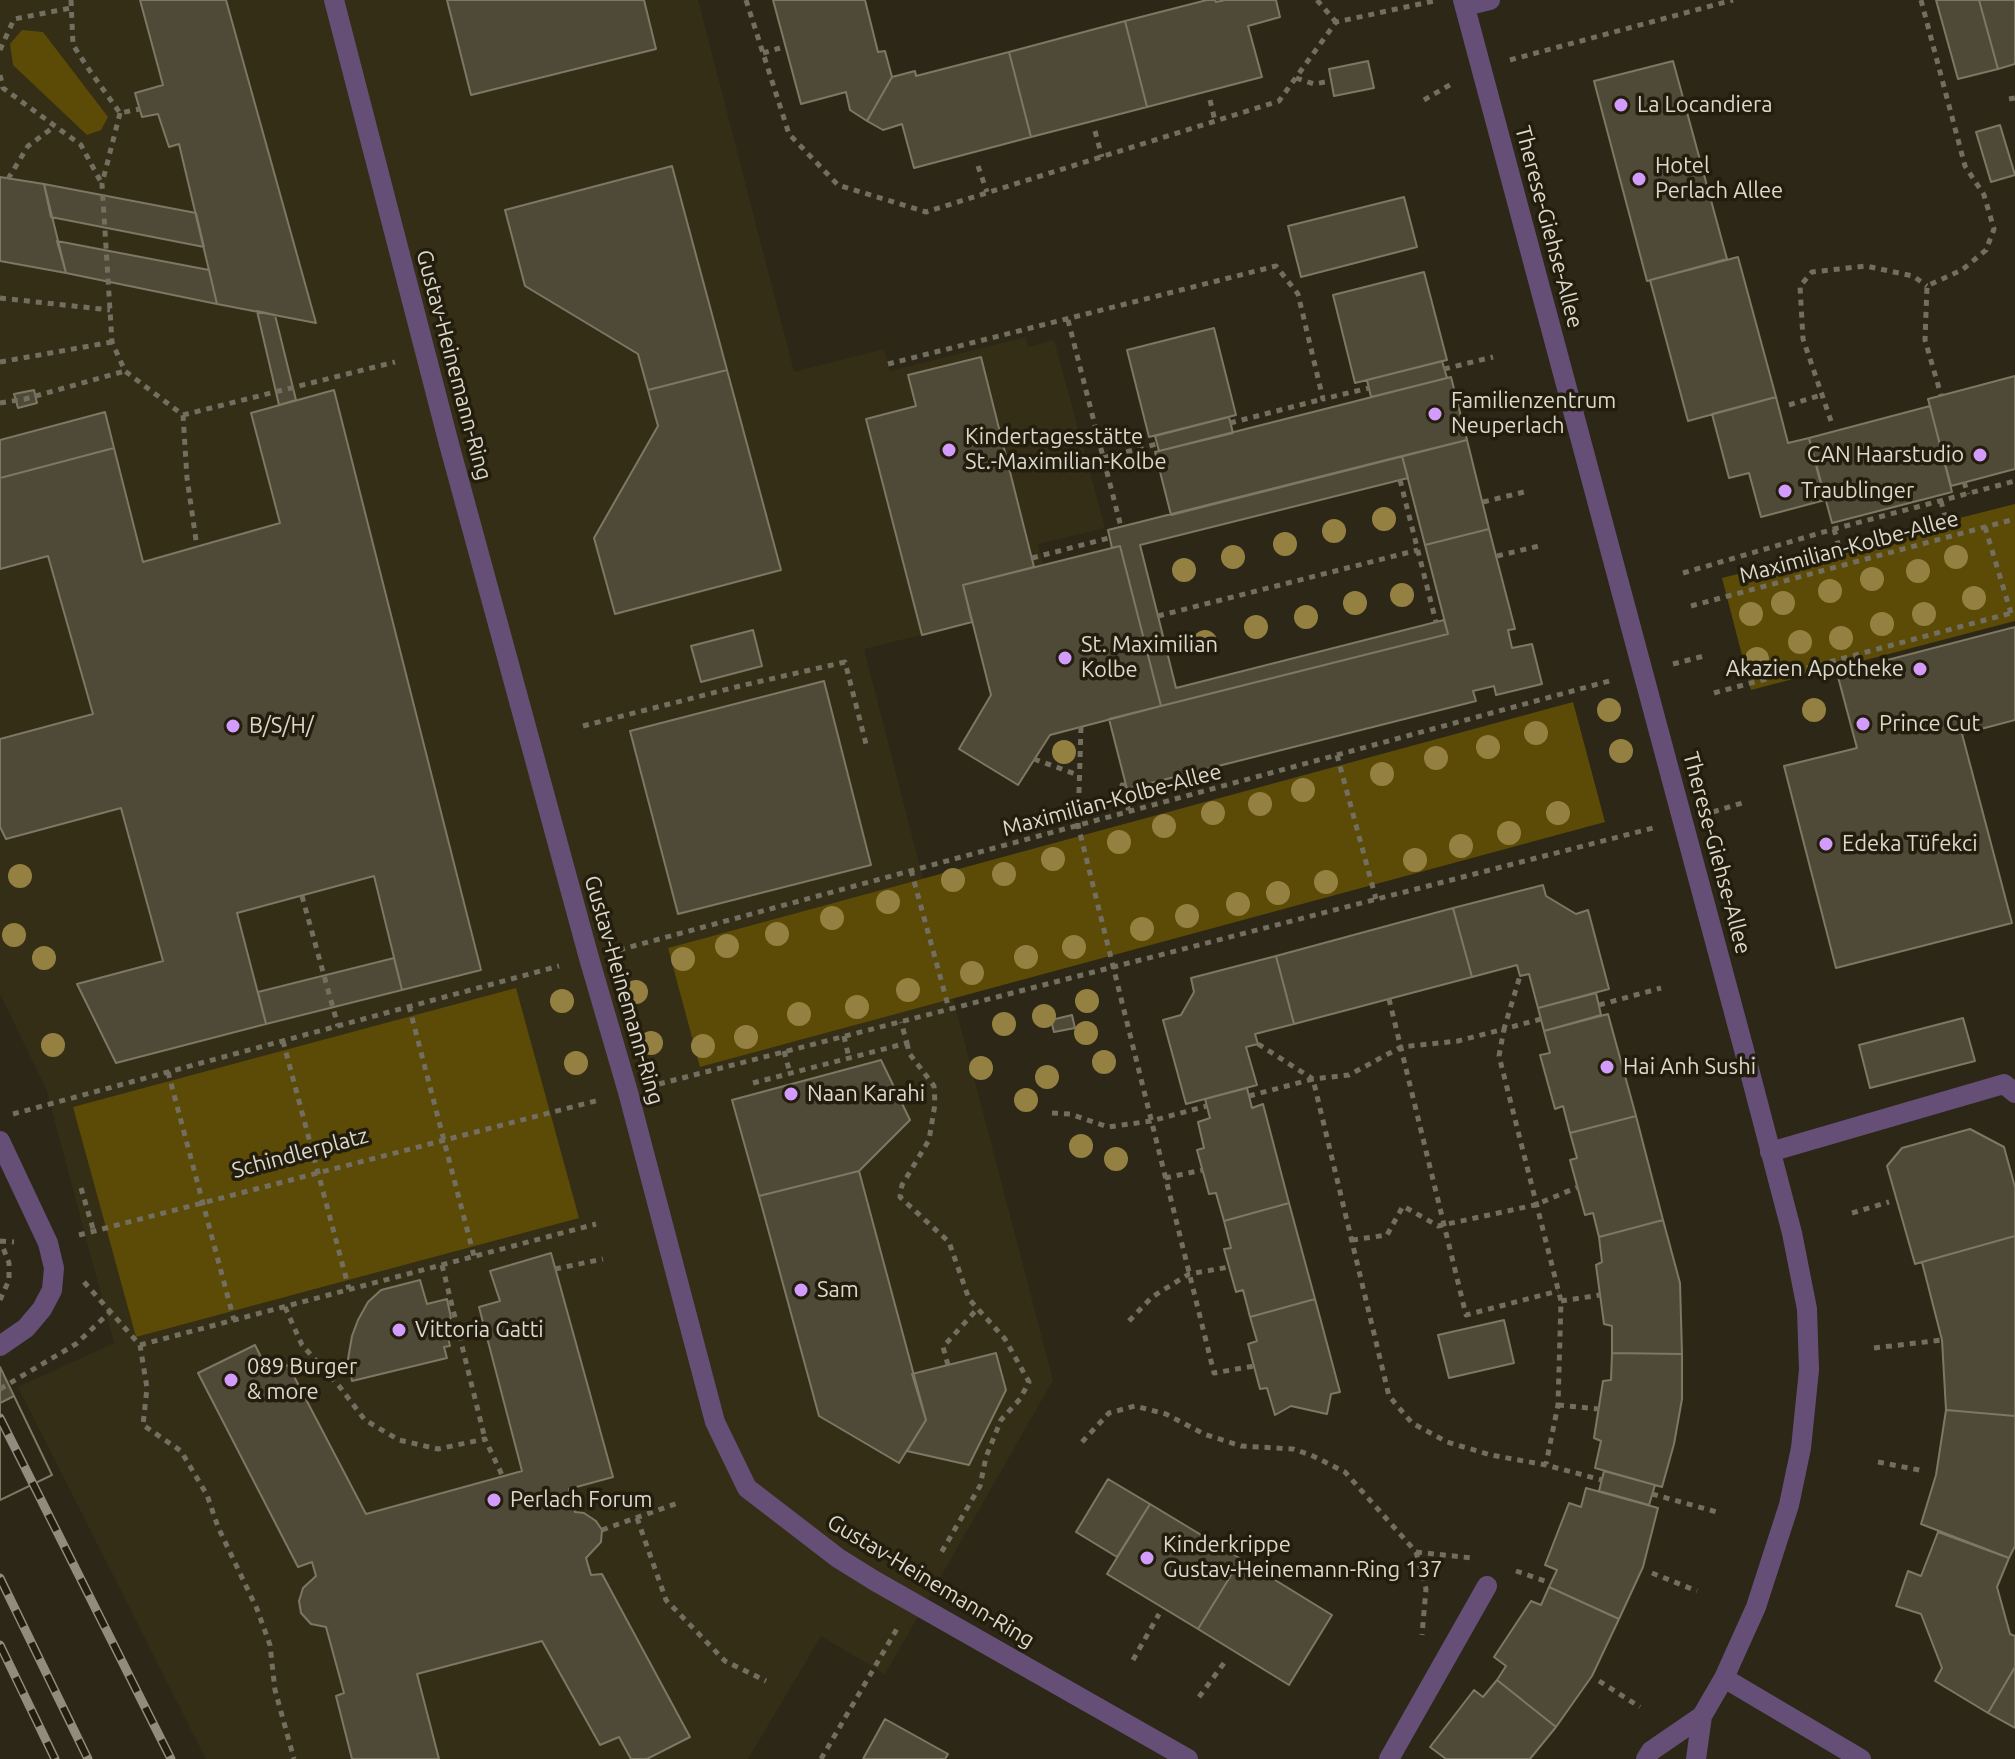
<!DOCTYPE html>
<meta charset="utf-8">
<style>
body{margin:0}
canvas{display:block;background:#2c2716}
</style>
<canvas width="2015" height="1759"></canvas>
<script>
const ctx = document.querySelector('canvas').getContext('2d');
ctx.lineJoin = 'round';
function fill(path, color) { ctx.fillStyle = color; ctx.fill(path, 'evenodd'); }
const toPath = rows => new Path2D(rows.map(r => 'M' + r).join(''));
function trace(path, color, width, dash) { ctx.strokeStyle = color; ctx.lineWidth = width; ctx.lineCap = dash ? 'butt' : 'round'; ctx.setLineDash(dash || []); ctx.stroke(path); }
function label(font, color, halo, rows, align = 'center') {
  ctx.font = font + ' Ubuntu,sans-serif'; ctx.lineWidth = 7; ctx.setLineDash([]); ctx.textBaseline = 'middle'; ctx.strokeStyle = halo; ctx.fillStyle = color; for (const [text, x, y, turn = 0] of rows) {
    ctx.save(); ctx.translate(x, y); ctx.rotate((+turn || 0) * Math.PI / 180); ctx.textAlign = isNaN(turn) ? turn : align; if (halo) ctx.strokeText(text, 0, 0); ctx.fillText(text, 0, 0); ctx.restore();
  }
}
const built = toPath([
 [0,0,698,0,794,372,884,349,890,371,1026,337,1028,347,1054,340,1105,528,1038,544,1043,565,963,585,972,622,864,649,923,879,668,948,701,1067,953,998,1053,1380,885,1674,821,1636,748,1759,206,1759,18,1387,114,1343,46,1088,0,994]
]);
const green = toPath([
 [22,30,43,32,108,117,101,130,87,135,13,65,10,44],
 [2015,504,2015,621,1751,690,1722,578],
 [1573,702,1605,822,700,1067,668,948],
 [516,988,579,1218,136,1337,73,1107]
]);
const building = toPath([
 [140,0,226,0,316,323,217,304,179,144,169,147,158,114,142,117,135,93,163,85,140,0],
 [447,0,644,0,656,49,471,95,447,0],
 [773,0,865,0,878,52,885,51,892,77,867,121,850,110,846,92,801,104,773,0],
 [1207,0,1215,0,1216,2,1225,0,1276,0,1280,17,1248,26,1262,77,1147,107,1125,21,1207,0],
 [1936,0,1979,0,1998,69,1958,79,1936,0],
 [1979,0,2015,0,2015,64,1998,69,1979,0],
 [1125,21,1147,107,1031,137,1009,52,1125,21],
 [1009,52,1031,137,914,168,902,124,883,130,867,121,892,77,915,71,916,76,1009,52],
 [1368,61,1374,88,1334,96,1329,69,1368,61],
 [1673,61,1727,259,1647,281,1594,81,1673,61],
 [2000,125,2015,175,1991,182,1976,132,2000,125],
 [672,166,727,370,648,390,638,354,525,286,505,210,672,166],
 [0,177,44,184,66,273,0,261,0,177],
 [44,184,196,213,204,247,51,217,44,184],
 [1404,197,1417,247,1301,277,1288,226,1404,197],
 [57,241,209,270,217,304,66,273,57,241],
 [1738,257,1776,397,1688,421,1650,280,1738,257],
 [1424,272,1447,360,1355,383,1333,295,1424,272],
 [257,311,275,315,296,400,279,405,257,311],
 [1214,328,1236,415,1149,437,1127,350,1214,328],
 [981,357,1034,567,963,585,972,622,922,635,866,419,916,406,908,375,981,357],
 [1442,361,1447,378,1371,397,1367,380,1442,361],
 [727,370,781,570,615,614,594,538,658,426,648,390,727,370],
 [2015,376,2015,469,1951,486,1928,399,2015,376],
 [1451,377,1467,440,1171,515,1155,452,1451,377],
 [34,390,37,403,18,408,14,394,34,390],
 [334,390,481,970,402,990,374,876,237,913,266,1024,116,1063,77,984,163,961,121,808,6,839,0,827,0,739,93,714,48,556,0,569,0,478,114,448,143,562,280,523,251,413,334,390],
 [1776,397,1788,443,1809,438,1825,500,1761,517,1749,473,1729,478,1712,414,1776,397],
 [1930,406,1952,492,1832,523,1809,438,1930,406],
 [105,412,114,448,0,478,0,440,105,412],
 [1229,417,1233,433,1159,451,1155,436,1229,417],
 [1467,440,1489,529,1425,545,1402,456,1467,440],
 [1402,456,1408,478,1140,545,1158,616,1176,688,1444,620,1448,634,1161,706,1120,546,1112,548,1108,530,1402,456],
 [1489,529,1515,629,1508,630,1512,648,1532,644,1542,684,1496,695,1494,686,1473,691,1476,701,1127,789,1109,719,1448,634,1425,545,1489,529],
 [1120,546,1161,706,1050,735,1018,785,959,749,991,695,963,585,1120,546],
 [2015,627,2015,720,1962,734,2012,923,1836,968,1784,766,1857,748,1837,673,2015,627],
 [753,630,762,666,701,682,691,646,753,630],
 [824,681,871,865,678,914,630,731,824,681],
 [1543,885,1546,896,1576,914,1588,910,1609,989,1538,1008,1529,974,1520,976,1517,965,1472,977,1453,908,1543,885],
 [1453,908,1472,977,1294,1024,1276,956,1453,908],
 [1276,956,1294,1024,1255,1034,1258,1044,1246,1047,1257,1085,1186,1104,1163,1020,1181,1015,1194,992,1191,978,1276,956],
 [394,958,402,990,266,1024,258,992,394,958],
 [1596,993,1601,1015,1544,1031,1538,1008,1596,993],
 [1608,1014,1636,1116,1570,1133,1563,1106,1555,1109,1540,1055,1550,1053,1544,1031,1608,1014],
 [1072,1015,1075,1028,1054,1032,1051,1020,1072,1015],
 [1963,1018,1975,1061,1870,1088,1859,1045,1963,1018],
 [881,1060,910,1120,859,1171,759,1196,732,1100,881,1060],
 [1247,1088,1252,1108,1263,1104,1289,1203,1224,1221,1216,1193,1209,1194,1197,1150,1204,1148,1198,1122,1210,1118,1205,1099,1247,1088],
 [1636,1116,1663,1220,1599,1237,1593,1213,1585,1215,1570,1160,1577,1158,1570,1133,1636,1116],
 [1970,1129,2004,1147,2015,1187,2015,1236,1915,1264,1887,1166,1902,1148,1970,1129],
 [859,1171,926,1420,899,1463,819,1416,759,1196,859,1171],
 [1289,1203,1315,1299,1250,1317,1243,1290,1236,1292,1224,1249,1231,1248,1224,1221,1289,1203],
 [1663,1220,1680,1283,1682,1354,1612,1353,1612,1326,1604,1324,1596,1265,1602,1262,1599,1237,1663,1220],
 [2015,1236,2015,1416,1946,1410,1942,1340,1922,1262,2015,1236],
 [551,1253,613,1477,569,1489,575,1512,584,1513,596,1521,602,1530,601,1542,586,1558,591,1575,602,1574,690,1737,647,1759,631,1759,619,1737,600,1745,542,1641,417,1674,439,1759,352,1759,336,1696,344,1693,326,1627,311,1624,301,1613,299,1601,303,1588,316,1576,312,1562,298,1567,198,1373,255,1345,269,1373,288,1365,366,1514,522,1471,479,1307,500,1301,490,1271,551,1253],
 [420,1280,427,1304,447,1299,451,1318,444,1321,450,1346,444,1347,447,1358,352,1381,348,1359,352,1336,358,1320,368,1302,381,1290,420,1280],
 [1315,1299,1340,1392,1331,1394,1327,1414,1291,1406,1275,1415,1267,1388,1260,1389,1248,1344,1257,1341,1250,1317,1315,1299],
 [1504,1320,1514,1363,1449,1378,1438,1335,1504,1320],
 [996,1353,1006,1390,969,1465,907,1451,926,1420,912,1374,996,1353],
 [1612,1353,1682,1354,1682,1399,1674,1444,1662,1487,1595,1468,1601,1441,1594,1438,1603,1381,1611,1380,1612,1353],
 [0,1367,52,1475,0,1500,0,1367],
 [14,1396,52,1475,0,1500,0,1403,14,1396],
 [1946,1410,2015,1416,2015,1546,2009,1558,1921,1524,1936,1475,1946,1410],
 [1604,1471,1655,1485,1649,1505,1599,1491,1604,1471],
 [1108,1479,1150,1504,1117,1557,1076,1532,1108,1479],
 [1586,1488,1658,1508,1643,1567,1619,1619,1549,1587,1557,1570,1545,1565,1569,1503,1581,1507,1586,1488],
 [1150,1504,1241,1559,1198,1629,1107,1574,1150,1504],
 [1938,1532,2009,1558,1997,1587,2010,1634,2015,1636,2015,1667,1988,1713,1935,1681,1942,1668,1921,1614,1896,1606,1908,1571,1921,1576,1938,1532],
 [1241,1559,1332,1615,1289,1685,1198,1629,1241,1559],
 [1549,1587,1619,1619,1592,1676,1556,1727,1497,1680,1506,1666,1494,1657,1531,1601,1541,1605,1549,1587],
 [2015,1667,2015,1728,1988,1713,2015,1667],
 [1497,1680,1556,1727,1530,1759,1446,1759,1430,1747,1474,1690,1483,1697,1497,1680],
 [885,1719,948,1754,945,1759,863,1759,885,1719]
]);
const path = toPath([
 [71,0,73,45,90,71,120,113,140,109],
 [746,0,789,134,838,185,926,212,1279,101,1336,22,1434,1],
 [1317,0,1336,22],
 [1921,0,1965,166,1984,195,1994,229,1986,250,1962,270,1927,286,1925,340,1941,395],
 [0,50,14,19,71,8],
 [763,53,780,48],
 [1510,60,1733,0],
 [0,75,3,88,81,145,102,184],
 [1296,78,1314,84,1331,81],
 [2009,99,2015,98],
 [1210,100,1215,121],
 [1424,100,1453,83],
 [120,113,102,184,112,342,125,371,183,415,187,478,197,547],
 [1095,131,1102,157],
 [978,166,987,192],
 [8,179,28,146,55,126],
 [0,298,110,310],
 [1068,320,1121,527],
 [0,362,112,342],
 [888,364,1276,266,1298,294,1323,399,1369,388],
 [1444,369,1493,357],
 [0,403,25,399,125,371],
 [1789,405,1821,395],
 [1464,408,1504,399],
 [183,415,395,362],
 [1831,421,1803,339,1800,286,1812,272,1866,266,1913,276,1927,286],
 [1230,423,1323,399],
 [1103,458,1157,444],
 [1400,480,1436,622],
 [1964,482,1968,494],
 [1941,501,1950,536],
 [1483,502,1528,491],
 [1985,527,2011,613],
 [1834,529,1844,565],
 [1497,556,1543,545],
 [1032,558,1109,538],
 [1683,573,1834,529,2015,481],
 [1691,606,2015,519],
 [1158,616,1418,550],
 [1673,664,1704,656],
 [1714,693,2015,612],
 [583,726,740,686,845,662,866,744],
 [1081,727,1078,825,1214,1373,1254,1366],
 [1337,755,1376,899],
 [1034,759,1078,775],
 [1126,785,1122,785,1129,812],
 [1713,812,1742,803],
 [911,870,949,1009],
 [302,896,338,1026],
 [619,950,1613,680],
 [1389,999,1466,1315,1558,1291],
 [1599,1005,1661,988],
 [409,1006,474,1256],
 [1541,1019,1504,1029,1499,1056,1561,1301,1558,1405,1546,1464],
 [844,1036,849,1058],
 [283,1041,349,1289],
 [907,1043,909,1053,934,1086,935,1104,929,1140,902,1185,900,1197,949,1242,969,1299,1005,1339,1029,1382,1020,1399,1001,1420,986,1457,980,1486,941,1553],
 [1258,1044,1313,1079,1349,1075,1401,1047,1458,1041,1504,1029,1520,976],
 [784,1051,790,1073],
 [168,1072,234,1320],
 [753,1083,907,1043,901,1022],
 [659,1084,1653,828],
 [1249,1096,1313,1079,1389,1396,1412,1423,1447,1442,1491,1455,1546,1465,1602,1480],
 [1052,1113,1070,1114,1108,1127,1151,1121,1207,1106],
 [13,1114,559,966],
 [1165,1178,1203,1170],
 [81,1188,94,1232],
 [1852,1213,1889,1202],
 [79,1235,599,1100],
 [1352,1240,1387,1235,1403,1206,1438,1226,1535,1205,1578,1187],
 [0,1241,14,1242],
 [442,1265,485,1439],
 [555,1269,603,1259],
 [84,1282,140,1345,147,1388,143,1425,181,1451,207,1495,218,1527,257,1609,270,1645,275,1690,294,1759],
 [0,1300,9,1280,9,1263,0,1240],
 [1561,1301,1600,1295],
 [285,1307,302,1345,339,1386,365,1420,399,1440,438,1449,485,1439,503,1477],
 [1129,1321,1152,1297,1189,1274,1229,1267],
 [140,1345,596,1224],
 [1874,1348,1942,1340],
 [948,1365,943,1347,978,1308],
 [0,1389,76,1344,110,1312],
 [1558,1405,1599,1409],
 [1082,1442,1109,1413,1135,1406,1166,1414,1204,1434,1241,1446,1293,1449,1311,1455,1345,1472,1416,1552,1426,1589,1422,1635],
 [1878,1462,1924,1471],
 [1652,1494,1717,1512],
 [637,1518,666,1600,725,1661,766,1681],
 [602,1530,678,1503],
 [1416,1552,1472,1558],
 [1516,1571,1545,1581],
 [1652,1573,1697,1591],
 [1133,1660,1159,1614],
 [1599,1681,1640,1707],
 [1199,1697,1224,1663],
 [821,1759,898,1627]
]);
const lane = toPath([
 [0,1141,48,1243,54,1268,52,1290,42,1309,26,1328,0,1346],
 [1770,1152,2004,1084,2015,1093],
 [1389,1759,1487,1586]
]);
const street = toPath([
 [334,0,449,444,589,958,628,1092,715,1422,747,1488,838,1558,875,1581,1188,1759],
 [1463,0,1743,1046,1792,1233,1807,1309,1809,1370,1801,1448,1789,1505,1756,1607,1724,1678,1702,1716,1696,1759],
 [1465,6,1490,0],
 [1724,1678,1861,1759],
 [1646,1759,1651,1751,1702,1716]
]);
const rail = toPath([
 [0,1418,171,1759],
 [0,1578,88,1759],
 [0,1645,55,1759]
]);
const trees = [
 [1384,519],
 [1334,531],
 [1285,544],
 [1233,557],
 [1956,557],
 [1184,570],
 [1918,571],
 [1872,579],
 [1830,591],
 [1402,595],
 [1974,598],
 [1355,603],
 [1783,603],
 [1751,614],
 [1924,614],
 [1306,617],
 [1882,624],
 [1256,627],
 [1841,638],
 [1205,642],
 [1800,642],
 [1757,659],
 [1609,710],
 [1814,710],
 [1536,733],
 [1488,747],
 [1621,751],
 [1064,752],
 [1436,758],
 [1382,774],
 [1303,790],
 [1260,804],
 [1213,813],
 [1558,813],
 [1164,826],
 [1509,833],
 [1119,842],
 [1461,846],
 [1053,859],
 [1415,860],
 [1004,874],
 [20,876],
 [953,880],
 [1326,882],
 [1278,893],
 [888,902],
 [1238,904],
 [1187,916],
 [832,918],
 [1142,929],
 [777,934],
 [14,935],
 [727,946],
 [1074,947],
 [1026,957],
 [44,958],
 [683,959],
 [972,973],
 [908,990],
 [636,992],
 [562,1001],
 [1087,1001],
 [857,1007],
 [799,1014],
 [1044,1016],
 [1004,1024],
 [1086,1033],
 [746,1037],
 [651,1043],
 [53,1045],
 [703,1046],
 [1104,1062],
 [576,1063],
 [981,1068],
 [1047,1077],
 [1026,1100],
 [1081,1146],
 [1116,1159]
];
const markers = [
 [1621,105,8,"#d39cfc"],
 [1639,179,8,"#d39cfc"],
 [1435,414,8,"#d39cfc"],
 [949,450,8,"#d39cfc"],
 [1980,455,8,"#d39cfc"],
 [1785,491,8,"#d39cfc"],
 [1065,658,8,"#d39cfc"],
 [1920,669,8,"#d39cfc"],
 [1863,724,8,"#d39cfc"],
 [233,726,8,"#d39cfc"],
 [1826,844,8,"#d39cfc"],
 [1607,1067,8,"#d39cfc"],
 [791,1094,8,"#d39cfc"],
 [801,1290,8,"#d39cfc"],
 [399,1330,8,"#d39cfc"],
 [231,1380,8,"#d39cfc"],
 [494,1500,8,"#d39cfc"],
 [1147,1558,8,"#d39cfc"]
];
const poiNames = [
 ["La Locandiera",1637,105],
 ["Hotel",1655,166],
 ["Perlach Allee",1655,191],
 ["Familienzentrum",1451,401],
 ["Neuperlach",1451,426],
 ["Kindertagesstätte",965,437],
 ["St.-Maximilian-Kolbe",965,462],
 ["CAN Haarstudio",1964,455,"right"],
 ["Traublinger",1801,491],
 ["St. Maximilian",1081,645],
 ["Kolbe",1081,670],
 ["Akazien Apotheke",1904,669,"right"],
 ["Prince Cut",1879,724],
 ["B/S/H/",249,726],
 ["Edeka Tüfekci",1842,844],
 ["Hai Anh Sushi",1623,1067],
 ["Naan Karahi",807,1094],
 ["Sam",817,1290],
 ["Vittoria Gatti",415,1330],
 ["089 Burger",247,1367],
 ["& more",247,1392],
 ["Perlach Forum",510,1500],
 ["Kinderkrippe",1163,1545],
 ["Gustav-Heinemann-Ring 137",1163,1570]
];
const streetNames = [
 ["Therese-Giehse-Allee",1549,227,75],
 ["Gustav-Heinemann-Ring",454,365,75],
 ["Maximilian-Kolbe-Allee",1849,547,-15],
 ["Maximilian-Kolbe-Allee",1112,800,-15],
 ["Therese-Giehse-Allee",1717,853,75],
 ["Gustav-Heinemann-Ring",624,990,74],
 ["Schindlerplatz",300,1153,-15],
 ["Gustav-Heinemann-Ring",931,1581,31]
];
fill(built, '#352e16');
fill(green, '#5c4a07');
fill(building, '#4f4a38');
trace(building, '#7d7763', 2);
trace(path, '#736f60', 5, [6, 6]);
trace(lane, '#664f77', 20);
trace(street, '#664f77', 20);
trace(rail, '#908c7e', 9);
trace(rail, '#231d0d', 6, [18]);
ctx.fillStyle = '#948142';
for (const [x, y] of trees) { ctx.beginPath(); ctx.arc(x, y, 12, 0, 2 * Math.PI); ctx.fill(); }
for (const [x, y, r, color] of markers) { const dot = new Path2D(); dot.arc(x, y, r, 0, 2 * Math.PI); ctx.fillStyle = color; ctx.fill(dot); trace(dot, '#231d0d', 3); }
label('22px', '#dbd8cd', '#231d0d', poiNames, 'left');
label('22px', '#dbd8cd', '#231d0d', streetNames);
</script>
